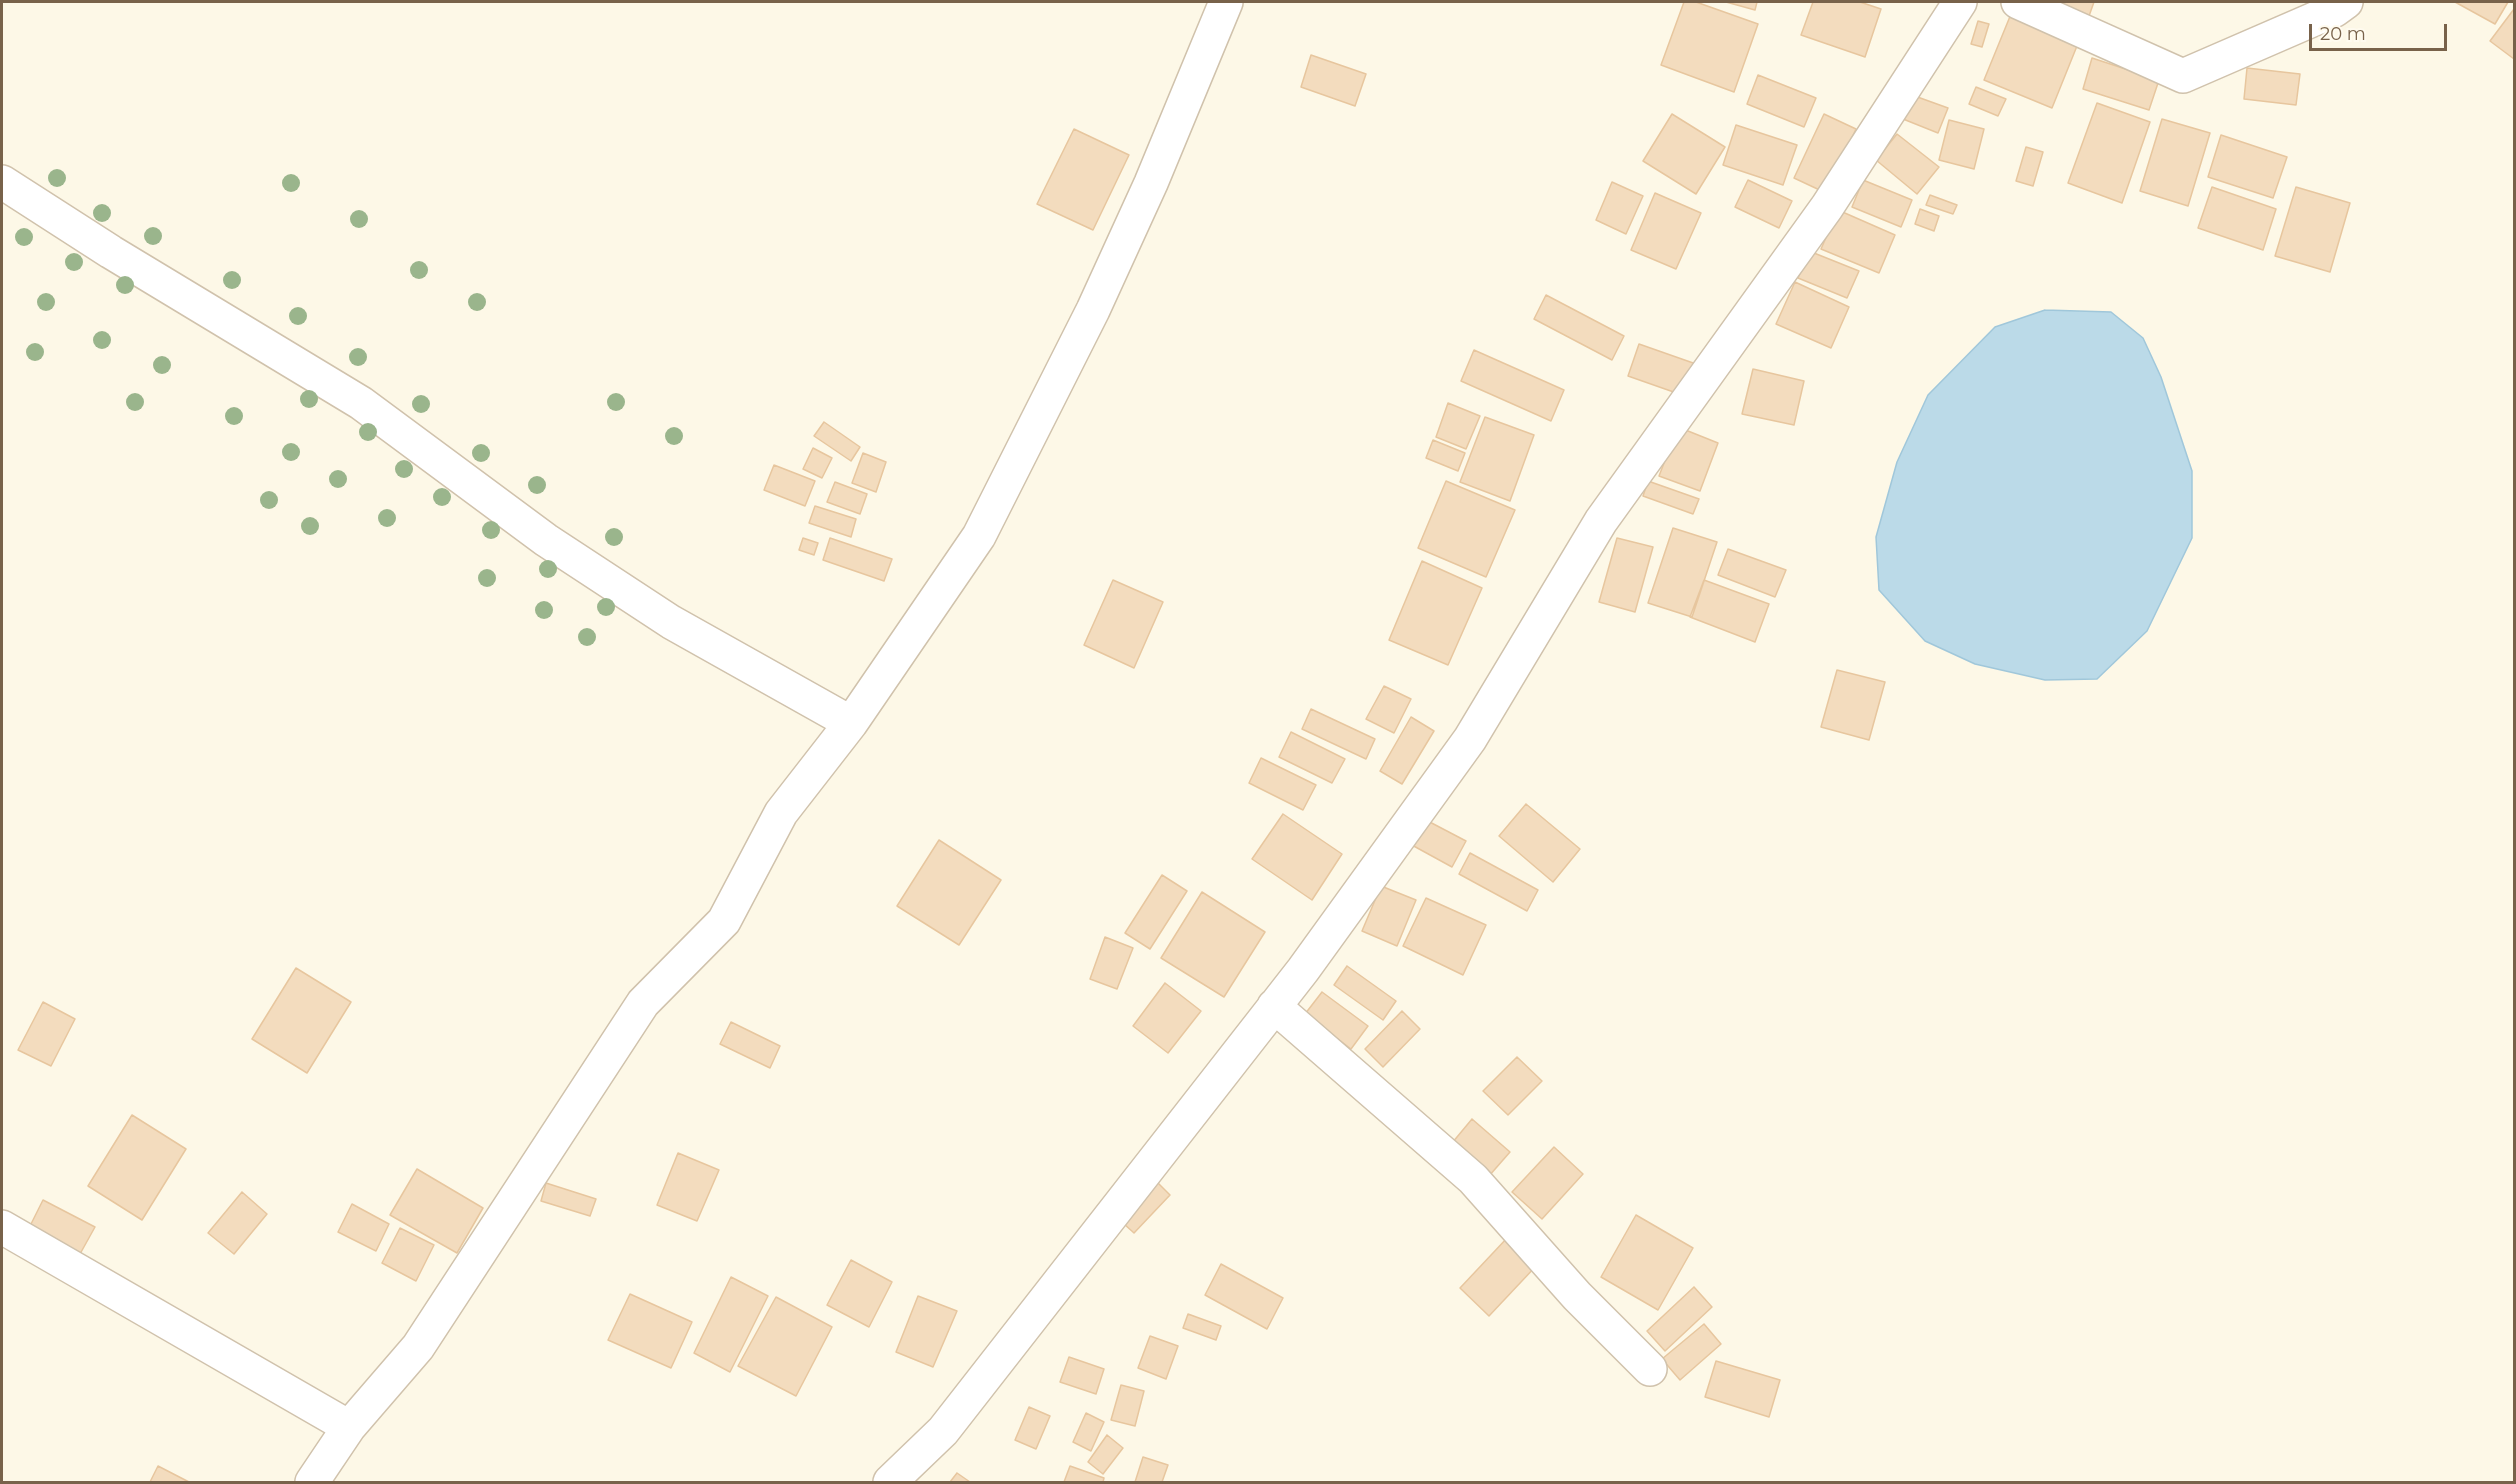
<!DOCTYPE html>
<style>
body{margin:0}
#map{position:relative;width:2516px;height:1484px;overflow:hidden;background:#fdf8e7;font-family:Montserrat,sans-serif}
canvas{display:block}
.frame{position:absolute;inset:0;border:3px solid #78624a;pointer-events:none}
.scale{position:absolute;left:2309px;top:24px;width:138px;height:27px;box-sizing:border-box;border:3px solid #78624a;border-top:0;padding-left:8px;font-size:18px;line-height:21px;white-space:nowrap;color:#78624a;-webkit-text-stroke:4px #fffbef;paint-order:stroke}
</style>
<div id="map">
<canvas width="2516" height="1484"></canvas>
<div class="frame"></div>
<div class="scale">20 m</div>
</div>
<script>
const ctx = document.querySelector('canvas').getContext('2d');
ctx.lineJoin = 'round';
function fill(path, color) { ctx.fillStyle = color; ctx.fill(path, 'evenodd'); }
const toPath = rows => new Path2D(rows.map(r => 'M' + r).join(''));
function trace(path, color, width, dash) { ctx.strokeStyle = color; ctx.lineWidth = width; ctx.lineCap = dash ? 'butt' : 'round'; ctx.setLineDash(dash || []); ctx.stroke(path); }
const water = toPath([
 [2045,310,2111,312,2143,338,2161,377,2192,471,2192,538,2147,631,2097,679,2045,680,1975,664,1925,641,1879,590,1876,537,1897,462,1928,395,1995,327,2045,310]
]);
const building = toPath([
 [1684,2,1696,2,1758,24,1734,92,1661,65,1684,2],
 [1726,2,1757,2,1755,10,1726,2],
 [1813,2,1860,2,1881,9,1865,57,1801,35,1813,2],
 [2044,2,2094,2,2089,16,2044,2],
 [2455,2,2508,2,2495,24,2455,2],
 [2514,9,2514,59,2490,41,2514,9],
 [2011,14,2079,41,2052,108,1984,80,2011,14],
 [1978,21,1989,24,1982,47,1971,44,1978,21],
 [1311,55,1366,74,1355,106,1301,87,1311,55],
 [2092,58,2159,80,2149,110,2083,89,2092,58],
 [2247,68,2300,74,2296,105,2244,99,2247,68],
 [1758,75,1816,98,1804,127,1747,104,1758,75],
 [1976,87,2006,99,1998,116,1969,104,1976,87],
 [1912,95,1948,108,1938,133,1903,119,1912,95],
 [2097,103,2150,122,2122,203,2068,183,2097,103],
 [1672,114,1725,147,1696,194,1643,161,1672,114],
 [1824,114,1856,129,1826,193,1794,178,1824,114],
 [2162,119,2210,133,2188,206,2140,191,2162,119],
 [1949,120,1984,129,1974,169,1939,160,1949,120],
 [1736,125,1797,145,1783,185,1723,165,1736,125],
 [1074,129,1129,155,1093,230,1037,204,1074,129],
 [1897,134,1939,167,1917,194,1876,160,1897,134],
 [2221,135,2287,157,2273,198,2208,177,2221,135],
 [2026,147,2043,152,2033,186,2016,181,2026,147],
 [1748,180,1792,201,1779,228,1735,207,1748,180],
 [1863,180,1912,200,1901,227,1852,207,1863,180],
 [1612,182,1643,196,1626,234,1596,220,1612,182],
 [2212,187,2276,209,2263,250,2198,228,2212,187],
 [2296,187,2350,203,2330,272,2275,256,2296,187],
 [1655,193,1701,213,1676,269,1631,250,1655,193],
 [1930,195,1957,205,1953,214,1926,205,1930,195],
 [1920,209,1939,216,1934,231,1915,224,1920,209],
 [1838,210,1895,235,1879,273,1821,249,1838,210],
 [1809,251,1859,271,1847,298,1798,278,1809,251],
 [1795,282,1849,307,1831,348,1776,324,1795,282],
 [1546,295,1624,336,1612,360,1534,319,1546,295],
 [1639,344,1696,364,1685,396,1628,376,1639,344],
 [1474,350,1564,390,1551,421,1461,381,1474,350],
 [1753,369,1804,381,1794,425,1742,414,1753,369],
 [1448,403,1480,416,1466,449,1436,437,1448,403],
 [1485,417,1534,435,1510,501,1460,482,1485,417],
 [824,422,860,447,851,461,814,436,824,422],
 [1678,427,1718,443,1700,491,1659,476,1678,427],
 [1433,440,1465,453,1458,471,1426,458,1433,440],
 [813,448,832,458,822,478,803,469,813,448],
 [863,453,886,462,876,492,852,483,863,453],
 [774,465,815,481,805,506,764,490,774,465],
 [1446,481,1515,510,1486,577,1418,548,1446,481],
 [1648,481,1699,499,1693,514,1643,496,1648,481],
 [835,482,867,494,860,514,827,502,835,482],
 [815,506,856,519,851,537,809,523,815,506],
 [1673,528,1717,542,1692,617,1648,603,1673,528],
 [803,538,818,543,814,555,799,550,803,538],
 [830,538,892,559,884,581,823,560,830,538],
 [1617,538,1653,547,1635,612,1599,602,1617,538],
 [1728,549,1786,570,1775,597,1718,575,1728,549],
 [1422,561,1482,588,1448,665,1389,640,1422,561],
 [1113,580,1163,602,1134,668,1084,645,1113,580],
 [1704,580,1769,604,1755,642,1690,617,1704,580],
 [1837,670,1885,682,1869,740,1821,727,1837,670],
 [1384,686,1411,699,1394,733,1366,719,1384,686],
 [1311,709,1375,739,1366,759,1302,729,1311,709],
 [1411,717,1434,731,1402,784,1380,771,1411,717],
 [1291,732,1345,759,1332,783,1279,757,1291,732],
 [1261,758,1316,785,1303,810,1249,783,1261,758],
 [1526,804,1580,849,1553,882,1499,836,1526,804],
 [1283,814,1342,854,1312,900,1252,859,1283,814],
 [1424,819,1466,841,1452,867,1410,844,1424,819],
 [939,840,1001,880,959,945,897,906,939,840],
 [1470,853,1538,890,1527,911,1459,874,1470,853],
 [1162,875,1187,891,1150,949,1125,933,1162,875],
 [1381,886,1416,900,1397,946,1362,931,1381,886],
 [1202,892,1265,932,1224,997,1161,958,1202,892],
 [1426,898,1486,925,1463,975,1403,946,1426,898],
 [1105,937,1133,948,1117,989,1090,979,1105,937],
 [1347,966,1396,1001,1383,1020,1334,985,1347,966],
 [296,968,351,1002,307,1073,252,1039,296,968],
 [1165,983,1201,1011,1168,1053,1133,1026,1165,983],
 [1322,992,1368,1026,1351,1049,1305,1014,1322,992],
 [43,1002,75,1019,51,1066,18,1050,43,1002],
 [1402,1011,1420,1029,1383,1067,1365,1049,1402,1011],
 [731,1022,780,1046,770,1068,720,1044,731,1022],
 [1517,1057,1542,1081,1508,1115,1483,1091,1517,1057],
 [132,1115,186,1149,142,1220,88,1186,132,1115],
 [1472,1119,1510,1152,1489,1176,1452,1143,1472,1119],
 [1554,1147,1583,1174,1542,1219,1512,1192,1554,1147],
 [678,1153,719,1170,697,1221,657,1205,678,1153],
 [417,1169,483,1208,457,1253,390,1215,417,1169],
 [1150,1175,1170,1195,1134,1233,1113,1214,1150,1175],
 [546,1183,596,1199,590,1216,541,1201,546,1183],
 [242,1192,267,1214,234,1254,208,1233,242,1192],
 [43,1200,95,1227,80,1254,29,1228,43,1200],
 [352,1204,389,1224,376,1251,338,1232,352,1204],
 [1636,1215,1693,1248,1658,1310,1601,1277,1636,1215],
 [400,1228,434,1245,416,1281,382,1263,400,1228],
 [1508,1237,1537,1265,1489,1316,1460,1288,1508,1237],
 [851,1260,892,1282,869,1327,827,1305,851,1260],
 [1221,1264,1283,1298,1267,1329,1205,1295,1221,1264],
 [731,1277,768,1296,730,1372,694,1353,731,1277],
 [1694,1287,1712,1307,1665,1351,1647,1331,1694,1287],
 [630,1294,692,1322,671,1368,608,1340,630,1294],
 [918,1296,957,1311,933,1367,896,1352,918,1296],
 [776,1297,832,1327,796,1396,738,1366,776,1297],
 [1188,1314,1221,1326,1216,1340,1183,1328,1188,1314],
 [1704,1324,1721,1344,1680,1380,1662,1359,1704,1324],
 [1150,1336,1178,1346,1166,1379,1138,1368,1150,1336],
 [1069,1357,1104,1369,1096,1394,1060,1382,1069,1357],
 [1716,1361,1780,1380,1769,1417,1705,1397,1716,1361],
 [1121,1385,1144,1391,1135,1426,1111,1420,1121,1385],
 [1029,1407,1050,1416,1036,1449,1015,1440,1029,1407],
 [1086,1413,1104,1422,1091,1451,1073,1442,1086,1413],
 [1107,1435,1123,1448,1103,1474,1088,1462,1107,1435],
 [1143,1457,1168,1465,1162,1482,1135,1482,1143,1457],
 [158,1466,189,1482,150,1482,158,1466],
 [1070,1466,1104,1478,1103,1482,1064,1482,1070,1466],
 [957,1473,970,1482,950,1482,957,1473]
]);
const street = toPath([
 [2018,2,2183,76,2335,10,2346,2],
 [2,182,111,252,361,403,546,540,671,622,851,723],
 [1274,1006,1473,1179,1577,1296,1650,1369],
 [2,1227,349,1427],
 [312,1482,349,1427,418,1347,643,1003,724,921,781,813,851,723,979,536,1093,310,1151,183,1226,2],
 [890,1482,943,1431,1303,970,1470,739,1601,521,1827,207,1960,2]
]);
const trees = [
 [57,178],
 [291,183],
 [102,213],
 [359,219],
 [153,236],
 [24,237],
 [74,262],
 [419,270],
 [232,280],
 [125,285],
 [46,302],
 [477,302],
 [298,316],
 [102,340],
 [35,352],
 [358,357],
 [162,365],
 [309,399],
 [135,402],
 [616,402],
 [421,404],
 [234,416],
 [368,432],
 [674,436],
 [291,452],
 [481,453],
 [404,469],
 [338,479],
 [537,485],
 [442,497],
 [269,500],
 [387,518],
 [310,526],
 [491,530],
 [614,537],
 [548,569],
 [487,578],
 [606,607],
 [544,610],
 [587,637]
];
fill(water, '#bbdae8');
trace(water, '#a0c7da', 1.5);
fill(building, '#f3dcbe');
trace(building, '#e7c69e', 1.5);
trace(street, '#d0c2ac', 36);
trace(street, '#fff', 33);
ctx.fillStyle = '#9ab58c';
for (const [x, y] of trees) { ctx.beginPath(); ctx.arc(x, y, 9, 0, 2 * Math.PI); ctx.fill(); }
</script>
